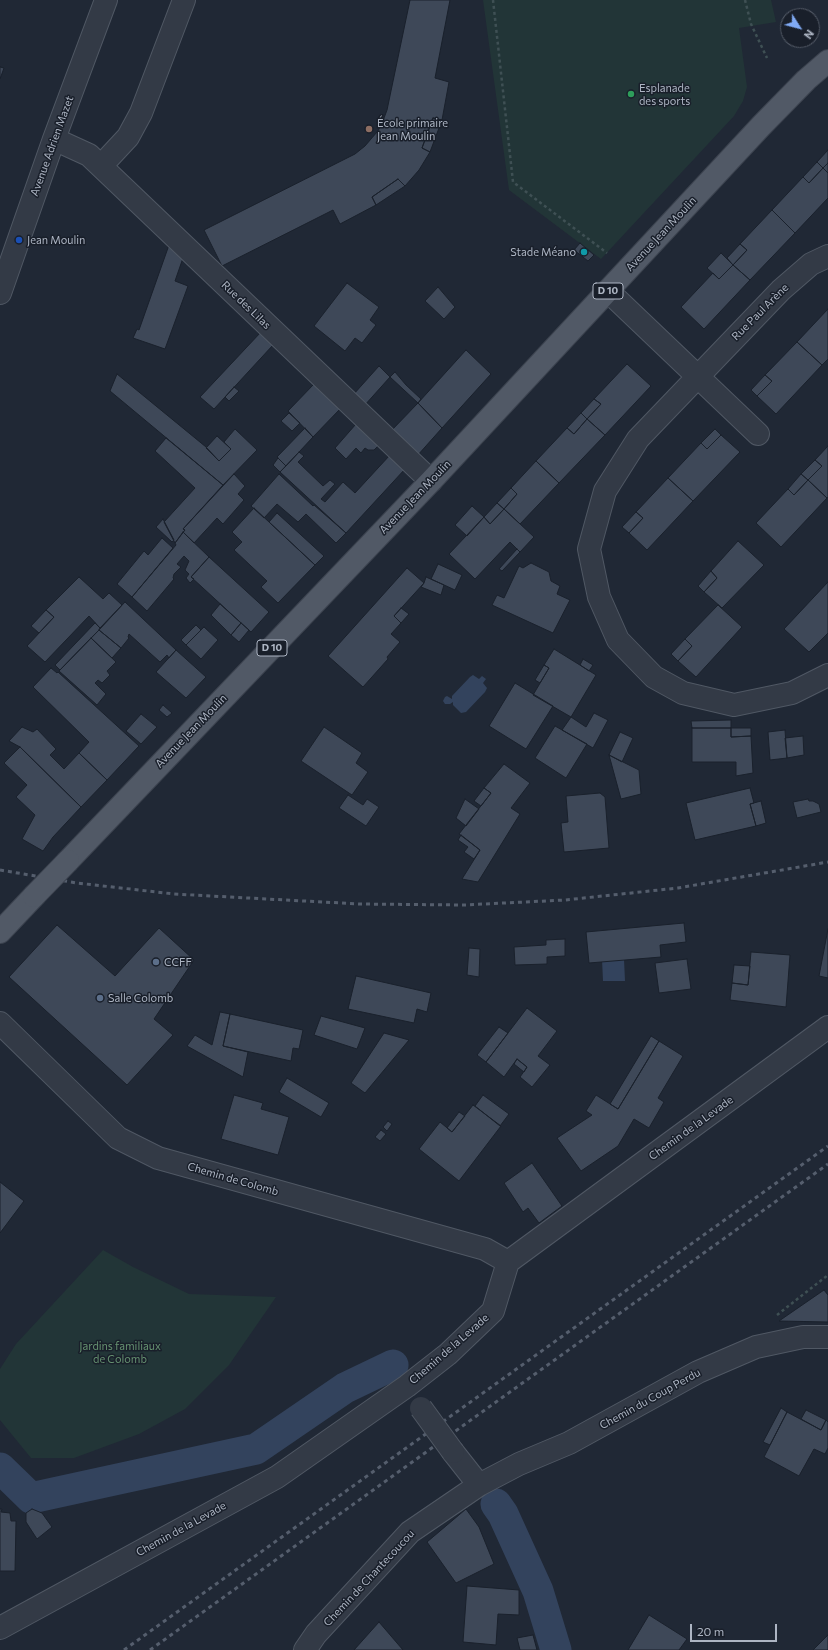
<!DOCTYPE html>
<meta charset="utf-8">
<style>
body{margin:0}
#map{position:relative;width:828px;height:1650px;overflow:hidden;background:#202835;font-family:Commissioner,sans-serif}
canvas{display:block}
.north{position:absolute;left:780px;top:8px;width:40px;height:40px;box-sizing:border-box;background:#191f2a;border:1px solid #545b67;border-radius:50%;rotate:126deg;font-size:11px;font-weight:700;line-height:16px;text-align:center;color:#adb5c3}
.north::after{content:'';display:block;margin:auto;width:14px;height:18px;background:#80aaf4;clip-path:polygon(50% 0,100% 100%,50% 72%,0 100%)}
.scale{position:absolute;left:690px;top:1624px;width:87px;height:18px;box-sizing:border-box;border:2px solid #adb5c3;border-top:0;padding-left:5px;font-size:12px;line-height:14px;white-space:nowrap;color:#adb5c3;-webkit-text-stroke:3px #191f2a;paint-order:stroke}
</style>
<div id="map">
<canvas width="828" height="1650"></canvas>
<div class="north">N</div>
<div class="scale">20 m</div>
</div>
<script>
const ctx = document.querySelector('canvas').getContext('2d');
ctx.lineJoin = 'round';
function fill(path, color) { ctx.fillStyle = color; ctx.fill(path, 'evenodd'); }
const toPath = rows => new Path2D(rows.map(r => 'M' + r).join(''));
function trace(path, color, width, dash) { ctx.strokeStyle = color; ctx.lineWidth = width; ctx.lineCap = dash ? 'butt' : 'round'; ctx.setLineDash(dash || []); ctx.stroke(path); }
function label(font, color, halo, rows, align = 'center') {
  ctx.font = font + ' Commissioner,sans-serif'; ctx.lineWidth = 3; ctx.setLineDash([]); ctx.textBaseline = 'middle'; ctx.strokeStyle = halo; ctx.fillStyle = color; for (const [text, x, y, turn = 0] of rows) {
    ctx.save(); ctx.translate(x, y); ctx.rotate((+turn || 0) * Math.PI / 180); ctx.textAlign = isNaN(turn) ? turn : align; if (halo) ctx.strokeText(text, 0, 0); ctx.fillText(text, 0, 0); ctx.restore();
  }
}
const green = toPath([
 [483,0,771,0,776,22,739,28,747,87,743,101,734,116,601,259,509,190],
 [103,1250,133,1267,189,1294,276,1297,229,1365,185,1409,139,1434,74,1458,31,1458,0,1420,0,1369,16,1344]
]);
const water = toPath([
 [473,675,479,679,482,676,486,679,483,683,487,688,485,692,466,712,461,713,453,705,453,702,450,704,445,704,443,701,445,697,447,696,452,699,452,696,470,677],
 [601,937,623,937,625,981,603,981]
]);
const canal = toPath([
 [0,1468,31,1498,256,1449,345,1388,393,1365],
 [496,1504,503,1514,538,1591,556,1650]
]);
const building = toPath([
 [410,0,450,0,435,78,449,82,442,120,433,118,422,148,430,152,419,170,405,186,398,179,372,197,376,205,340,224,333,210,222,266,204,230,355,154,365,146,377,132,381,126,387,110,410,0],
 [0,67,4,68,0,79,0,67],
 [433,118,442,120,430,152,422,148,433,118],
 [828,150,828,163,823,168,817,162,828,150],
 [817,162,823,168,809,183,803,177,817,162],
 [828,163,828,173,823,168,828,163],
 [823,168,828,173,828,198,795,233,772,210,803,177,809,183,823,168],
 [398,179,405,186,376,205,372,197,398,179],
 [772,210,795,233,750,280,733,265,747,250,740,244,772,210],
 [580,243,594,255,588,261,574,250,580,243],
 [740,244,747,250,733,265,727,258,740,244],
 [169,245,183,258,175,281,188,286,165,349,133,338,137,329,139,330,169,245],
 [721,253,733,265,719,279,707,268,721,253],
 [733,265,750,280,704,329,681,307,713,273,719,279,733,265],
 [347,283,379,307,370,320,376,325,362,343,355,338,345,351,314,326,347,283],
 [438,287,455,307,444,319,425,301,438,287],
 [828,309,828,359,822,365,797,342,828,309],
 [261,332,273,345,214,409,200,397,261,332],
 [797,342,822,365,776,414,757,396,772,381,765,375,797,342],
 [466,350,491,374,442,428,418,403,466,350],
 [627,364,651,386,605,435,587,419,601,404,594,399,627,364],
 [379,366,390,377,364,406,353,395,379,366],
 [395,372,406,385,421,399,418,403,390,377,395,372],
 [117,374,206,447,219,461,231,449,224,442,235,429,257,450,223,485,110,391,117,374],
 [765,375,772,381,757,396,751,390,765,375],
 [314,384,340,409,313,437,288,411,314,384],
 [234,387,239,391,229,401,225,397,234,387],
 [594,399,601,404,587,419,581,413,594,399],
 [418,403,442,428,417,456,391,431,418,403],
 [289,413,300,423,292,431,281,421,289,413],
 [581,413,587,419,574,434,567,428,581,413],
 [587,419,605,435,559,483,536,461,567,428,574,434,587,419],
 [356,424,379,445,374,450,368,450,365,448,361,453,356,448,346,459,335,448,356,424],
 [305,428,313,437,286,466,277,457,305,428],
 [715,429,721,435,707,449,701,443,715,429],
 [721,435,740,452,693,501,668,478,701,443,707,449,721,435],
 [217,436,231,449,219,461,206,448,217,436],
 [166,438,223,485,183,529,185,530,175,543,164,522,195,488,155,451,166,438],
 [828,446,828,497,827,498,808,480,822,466,815,460,828,446],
 [299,452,304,456,298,462,323,486,330,480,335,484,321,499,325,502,343,482,355,493,390,455,405,469,346,533,280,472,299,452],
 [278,458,286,466,280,472,273,465,278,458],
 [815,460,822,466,808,480,801,474,815,460],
 [536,461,559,483,520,524,504,509,517,494,511,488,536,461],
 [234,474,245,486,238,494,244,500,223,524,217,518,194,543,183,532,185,530,183,529,234,474],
 [279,474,313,506,314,505,346,533,336,543,306,514,298,522,277,504,264,518,251,506,279,474],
 [801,474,808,480,794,495,788,489,801,474],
 [668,478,693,501,647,550,629,533,643,518,636,512,668,478],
 [808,480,827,498,781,547,756,523,788,489,794,495,808,480],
 [511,488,517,494,504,509,497,503,511,488],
 [497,503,504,509,490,524,484,517,497,503],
 [472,506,484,517,467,536,455,525,472,506],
 [254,508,315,565,278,603,261,587,267,581,234,550,242,542,232,532,254,508],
 [504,509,534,537,520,552,510,542,475,579,449,554,484,517,490,524,504,509],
 [636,512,643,518,629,533,622,527,636,512],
 [277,513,324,556,315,565,269,522,277,513],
 [163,519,174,540,172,542,156,527,163,519],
 [183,532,209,557,191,577,194,579,190,583,186,578,189,574,185,570,189,561,184,556,177,564,181,567,174,574,173,578,174,579,147,611,132,597,176,545,175,543,183,532],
 [162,538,173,548,132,597,117,584,144,551,148,555,162,538],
 [738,541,764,565,722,608,704,592,717,578,711,571,738,541],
 [517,549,520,552,502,571,499,569,517,549],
 [209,557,269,612,251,632,191,577,209,557],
 [531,563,549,572,551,581,560,586,557,594,570,600,553,633,492,605,497,595,504,598,519,566,523,568,531,563],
 [438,564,462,575,455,590,431,579,438,564],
 [407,568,424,583,394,616,401,623,391,634,400,642,387,657,388,659,363,687,328,656,407,568],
 [711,571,717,578,704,592,698,586,711,571],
 [79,577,103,599,109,593,122,605,100,628,89,616,45,662,27,646,54,617,46,610,79,577],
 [426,577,444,585,441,595,421,587,424,583,426,577],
 [828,582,828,633,809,652,784,629,828,582],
 [125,602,176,650,169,658,167,655,160,662,129,634,128,637,129,638,121,648,99,630,125,602],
 [220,604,241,623,231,635,211,615,220,604],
 [718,605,742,627,696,677,678,661,692,646,685,639,718,605],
 [401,608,409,614,401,623,394,616,401,608],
 [46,610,54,617,39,633,31,626,46,610],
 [95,623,100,628,99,630,60,670,55,665,95,623],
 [241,623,249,630,239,642,231,635,241,623],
 [196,625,201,630,186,645,181,640,196,625],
 [204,627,218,640,201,659,186,645,204,627],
 [99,630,121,648,112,658,91,638,99,630],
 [91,638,116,662,107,671,110,675,102,683,98,680,95,683,106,694,97,705,59,671,91,638],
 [685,639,692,646,678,661,671,654,685,639],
 [554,649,596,675,571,717,533,695,549,668,544,665,554,649],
 [176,650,206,677,186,698,156,672,176,650],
 [583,659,593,665,589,671,580,665,583,659],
 [544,665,549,668,540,683,535,680,544,665],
 [51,668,57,673,58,672,139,746,107,780,79,753,89,742,33,687,51,668],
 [515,683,553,706,526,749,489,726,515,683],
 [163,705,172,713,167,717,159,710,163,705],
 [594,713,608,720,593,748,562,730,571,717,586,727,594,713],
 [141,714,157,727,141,744,126,731,141,714],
 [731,720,731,728,692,728,691,721,731,720],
 [555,726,587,744,566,778,535,758,555,726],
 [22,727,33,732,37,729,56,749,50,755,64,769,79,753,107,780,81,807,20,747,9,741,22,727],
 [324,727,362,753,356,763,368,772,352,795,301,761,324,727],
 [692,728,731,728,731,737,751,736,753,773,736,776,736,762,692,762,692,728],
 [731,728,751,728,751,736,731,737,731,728],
 [785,730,787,758,770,760,768,732,785,730],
 [620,732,633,738,622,762,609,755,620,732],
 [803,736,804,755,787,758,785,738,803,736],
 [20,747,81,807,53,837,43,851,22,839,35,815,16,797,27,785,4,763,20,747],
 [609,755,639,770,641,794,621,799,609,755],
 [504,764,530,783,511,808,520,814,478,882,462,879,480,850,459,834,491,793,484,788,504,764],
 [484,788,491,793,481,806,474,801,484,788],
 [750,788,754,803,750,804,756,826,695,840,686,803,750,788],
 [600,793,605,797,609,848,564,852,561,823,568,822,566,796,600,793],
 [348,795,363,805,367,799,379,807,366,826,339,808,348,795],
 [465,799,479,809,466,826,456,818,465,799],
 [808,799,809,801,813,801,819,804,821,812,797,818,793,802,808,799],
 [761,801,766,823,756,826,750,804,761,801],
 [461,835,480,850,474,859,464,852,468,847,458,840,461,835],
 [684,923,686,942,660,945,661,957,589,963,586,932,684,923],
 [57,925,115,976,159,928,194,960,154,1019,173,1035,127,1085,9,977,57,925],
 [828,929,828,978,819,976,828,929],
 [565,939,565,956,547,957,547,964,515,965,514,947,546,945,546,940,565,939],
 [469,948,480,949,479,977,467,975,469,948],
 [751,952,790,955,786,1007,730,1000,732,983,748,985,751,952],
 [687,959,691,989,659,993,655,963,687,959],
 [734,965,750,966,748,985,732,983,734,965],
 [356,976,431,993,427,1012,417,1009,414,1023,348,1009,356,976],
 [527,1008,557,1031,538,1056,550,1065,532,1087,520,1077,527,1067,517,1059,504,1077,486,1062,527,1008],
 [220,1012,230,1014,223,1046,248,1052,243,1077,187,1046,195,1035,212,1045,220,1012],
 [230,1014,303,1030,299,1049,293,1048,291,1061,223,1046,230,1014],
 [321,1016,365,1028,357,1049,314,1035,321,1016],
 [499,1027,508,1033,486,1062,477,1055,499,1027],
 [384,1033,409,1040,365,1093,351,1083,384,1033],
 [651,1036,659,1041,618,1109,610,1104,651,1036],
 [659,1041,683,1056,658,1098,664,1102,649,1128,634,1119,618,1146,581,1171,557,1138,592,1115,586,1111,596,1095,618,1109,659,1041],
 [517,1059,527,1067,524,1072,514,1064,517,1059],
 [287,1078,329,1103,321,1117,279,1092,287,1078],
 [234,1095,263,1103,261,1109,289,1117,278,1155,221,1139,234,1095],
 [483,1095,509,1114,500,1126,475,1106,483,1095],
 [473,1105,501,1126,459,1181,419,1149,440,1122,452,1132,473,1105],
 [459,1112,465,1116,452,1132,447,1128,459,1112],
 [388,1121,392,1124,387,1131,383,1127,388,1121],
 [381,1130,386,1134,380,1141,375,1137,381,1130],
 [532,1163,562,1206,539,1223,528,1208,523,1212,504,1183,532,1163],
 [0,1182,24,1201,0,1233,0,1182],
 [824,1290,828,1295,828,1322,779,1321,824,1290],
 [781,1408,787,1412,770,1445,763,1442,781,1408],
 [806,1410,826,1420,821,1430,801,1419,806,1410],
 [787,1412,821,1430,826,1420,828,1422,828,1448,825,1454,814,1449,799,1476,764,1457,787,1412],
 [0,1509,2,1509,1,1512,10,1513,11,1521,16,1521,15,1571,0,1571,0,1509],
 [32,1509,42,1513,52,1527,37,1539,26,1522,26,1513,32,1509],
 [466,1509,479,1527,494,1564,456,1583,427,1542,466,1509],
 [467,1586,519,1590,519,1615,498,1614,496,1645,463,1642,467,1586],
 [649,1615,687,1639,679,1650,628,1650,649,1615],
 [379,1622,403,1650,354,1650,379,1622],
 [533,1635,537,1650,520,1650,517,1638,533,1635],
 [828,1635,828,1650,813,1650,828,1635]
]);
const path = toPath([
 [493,0,513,182,607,253],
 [745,0,751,24,767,58],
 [777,1315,828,1275]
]);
const minor = toPath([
 [54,139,89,155,431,481],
 [101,166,128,137,141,113,184,0],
 [828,256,811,264,781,290,638,439,605,491,589,549,599,597,618,640,654,677,683,693,734,705,792,693,828,675],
 [608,291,758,434],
 [0,293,54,139,106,0],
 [0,1023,118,1138,158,1158,485,1249,508,1262],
 [453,1452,479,1485],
 [0,1628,277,1477,407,1386,448,1354,493,1311,508,1262,828,1027],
 [305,1650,316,1634,410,1532,479,1485,519,1464,569,1443,698,1372,756,1347,803,1337,828,1337]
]);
const major = toPath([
 [68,861,431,481,761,126,806,80,828,61],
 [0,932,34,896]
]);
const rail = toPath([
 [0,870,77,883,174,894,360,904,464,905,565,900,678,888,828,862],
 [124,1650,828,1146],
 [150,1650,828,1164]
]);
const minorBridge = toPath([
 [421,1408,453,1452]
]);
const majorBridge = toPath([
 [34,896,68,861]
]);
const markers = [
 [631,94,4,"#2e9e5b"],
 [369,129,4,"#8d6e63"],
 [19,240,4,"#1a4fb4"],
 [584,252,4,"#0f9aa8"],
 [156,962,4,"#5c6f8a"],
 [100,998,4,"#5c6f8a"]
];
const shields = [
 [608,291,30],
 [272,648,30]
];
const shieldNames = [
 ["D 10",608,291],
 ["D 10",272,648]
];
const poiNames = [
 ["Esplanade",639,88],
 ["des sports",639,101],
 ["École primaire",377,123],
 ["Jean Moulin",377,136],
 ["Jean Moulin",27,240],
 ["Stade Méano",576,252,"right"],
 ["CCFF",164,962],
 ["Salle Colomb",108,998]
];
const streetNames = [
 ["Avenue Adrien Mazet",52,146,-70],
 ["Avenue Jean Moulin",661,234,-47],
 ["Rue des Lilas",246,305,44],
 ["Rue Paul Arène",760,312,-45],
 ["Avenue Jean Moulin",415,497,-46],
 ["Avenue Jean Moulin",191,731,-46],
 ["Chemin de la Levade",691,1128,-36],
 ["Chemin de Colomb",233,1179,16],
 ["Chemin de la Levade",449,1349,-41],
 ["Chemin du Coup Perdu",650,1399,-29],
 ["Chemin de la Levade",181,1529,-29],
 ["Chemin de Chantecoucou",369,1578,-47]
];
const parkNames = [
 ["Jardins familiaux",120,1346],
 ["de Colomb",120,1359]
];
fill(green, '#223537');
fill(water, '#33435d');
trace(canal, '#33435d', 31);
fill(building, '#3e4858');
trace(building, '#1a212c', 1);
trace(minor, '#505864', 24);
trace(major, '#3c434f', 24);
trace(path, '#3f5054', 2.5, [3, 3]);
trace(minor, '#333a46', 22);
trace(major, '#515966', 22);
trace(rail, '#555e6d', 3, [4, 4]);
trace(minorBridge, '#505864', 24, []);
trace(majorBridge, '#3c434f', 24, []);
trace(minorBridge, '#333a46', 22);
trace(majorBridge, '#515966', 22);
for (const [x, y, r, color] of markers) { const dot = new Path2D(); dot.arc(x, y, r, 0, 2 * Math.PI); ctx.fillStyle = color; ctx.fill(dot); trace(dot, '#191f2a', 1.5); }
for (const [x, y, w] of shields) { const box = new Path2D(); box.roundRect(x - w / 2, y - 8, w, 16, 3); ctx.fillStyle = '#191f2a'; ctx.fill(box); trace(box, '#adb5c3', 1); }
label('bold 10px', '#adb5c3', null, shieldNames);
label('11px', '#adb5c3', '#191f2a', poiNames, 'left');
label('11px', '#adb5c3', '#191f2a', streetNames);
label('11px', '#669271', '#191f2a', parkNames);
</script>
